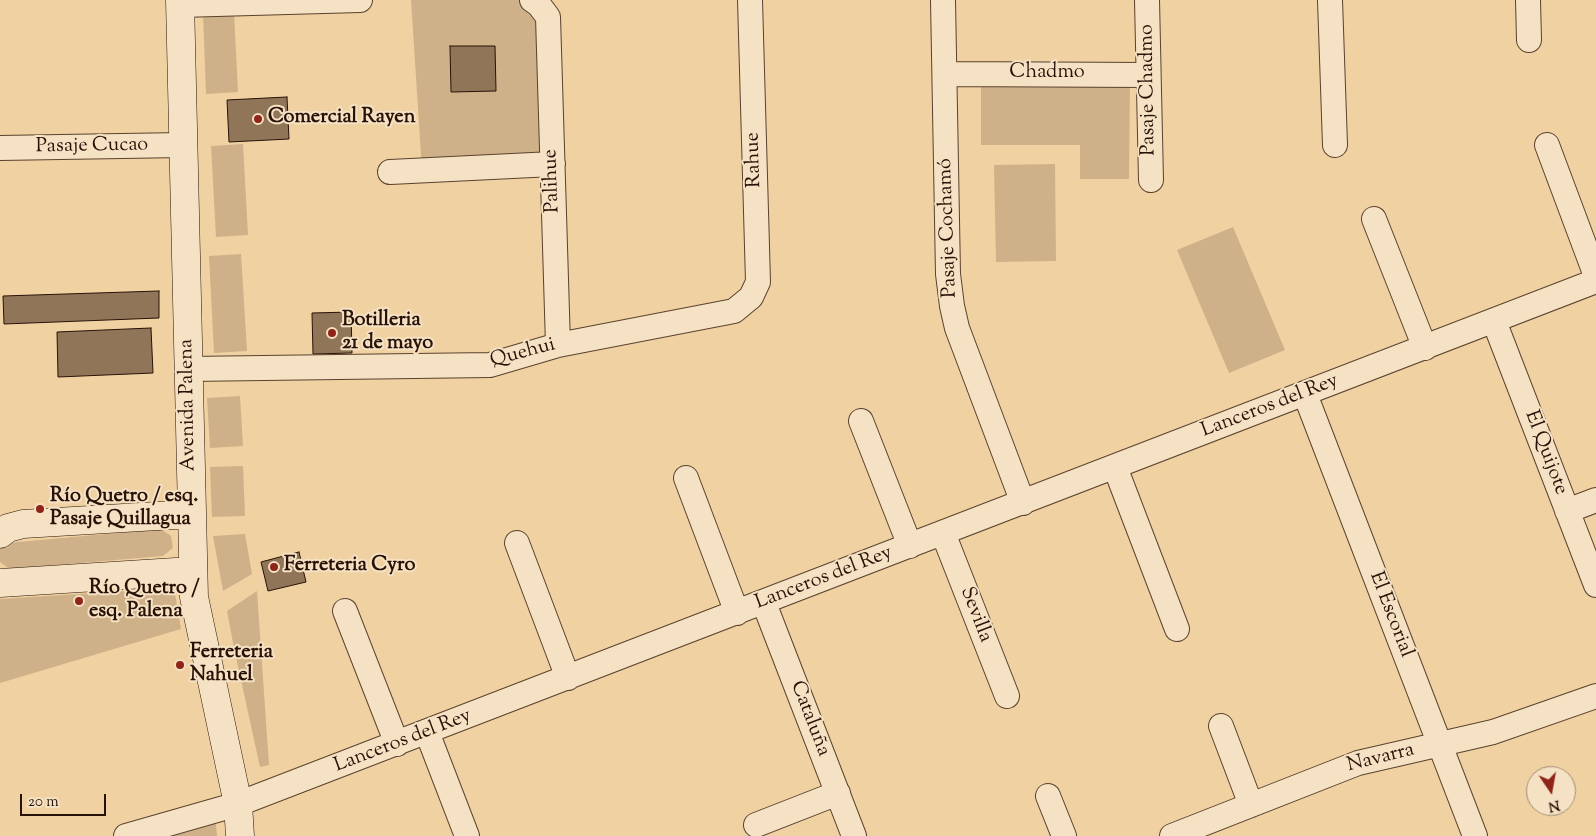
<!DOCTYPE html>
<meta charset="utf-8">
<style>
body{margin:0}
#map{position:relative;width:1596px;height:836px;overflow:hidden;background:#f0d1a2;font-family:"Sorts Mill Goudy",serif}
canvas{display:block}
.north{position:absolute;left:1526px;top:766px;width:50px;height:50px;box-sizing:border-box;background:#f5e1c3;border:1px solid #a38e78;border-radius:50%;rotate:168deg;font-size:14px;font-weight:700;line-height:20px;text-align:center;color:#281207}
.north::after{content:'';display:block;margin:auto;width:18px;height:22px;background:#8f2418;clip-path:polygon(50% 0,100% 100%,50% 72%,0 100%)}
.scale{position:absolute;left:20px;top:794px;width:86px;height:22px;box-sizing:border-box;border:2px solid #281207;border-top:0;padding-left:6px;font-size:15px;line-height:18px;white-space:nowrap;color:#281207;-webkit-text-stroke:4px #f5e1c3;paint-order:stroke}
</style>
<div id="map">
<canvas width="1596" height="836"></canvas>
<div class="north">N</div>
<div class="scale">20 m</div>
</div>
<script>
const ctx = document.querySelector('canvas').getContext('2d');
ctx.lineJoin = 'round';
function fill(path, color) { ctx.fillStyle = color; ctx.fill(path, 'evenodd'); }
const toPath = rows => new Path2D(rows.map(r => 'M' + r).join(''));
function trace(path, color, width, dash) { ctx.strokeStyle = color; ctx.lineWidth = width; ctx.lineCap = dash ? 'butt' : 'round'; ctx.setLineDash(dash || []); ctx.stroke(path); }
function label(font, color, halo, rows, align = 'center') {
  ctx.font = font + ' "Sorts Mill Goudy",serif'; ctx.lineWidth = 4; ctx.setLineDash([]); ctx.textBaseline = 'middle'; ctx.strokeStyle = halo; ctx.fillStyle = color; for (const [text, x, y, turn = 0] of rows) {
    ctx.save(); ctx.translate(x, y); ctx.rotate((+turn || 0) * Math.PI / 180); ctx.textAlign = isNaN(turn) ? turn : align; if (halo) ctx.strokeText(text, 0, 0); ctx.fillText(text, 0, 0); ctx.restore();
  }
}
const green = toPath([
 [411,0,532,0,539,5,553,164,422,170],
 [234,13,238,92,206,94,203,15],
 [981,83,1130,84,1129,179,1080,179,1080,145,981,145],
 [243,144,248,235,216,237,211,146],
 [1055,164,1056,261,996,262,994,165],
 [1233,227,1285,350,1229,373,1177,250],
 [241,254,247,351,214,353,209,256],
 [240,396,243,446,210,448,207,398],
 [243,466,245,516,212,517,210,467],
 [161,529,171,536,173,548,163,556,9,569,0,562,0,549,7,543],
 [245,534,252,574,223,591,213,536],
 [174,588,181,629,0,683,0,599],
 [257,591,269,765,260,767,234,648,227,611],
 [215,813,217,836,161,836]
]);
const building = toPath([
 [450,46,495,46,496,91,451,92,450,46],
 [287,97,289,139,229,142,227,100,287,97],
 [159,291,159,318,4,324,3,296,159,291],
 [351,312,352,353,313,354,312,313,351,312],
 [151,328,153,373,58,377,57,332,151,328],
 [299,552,306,582,268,591,261,562,299,552]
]);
const street = toPath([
 [532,0,539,5,548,17,558,345],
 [943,0,948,274,952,306,957,328,1023,503],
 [1147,0,1151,180],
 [1330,0,1335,145],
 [1528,0,1529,40],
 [180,5,360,0],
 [945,74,1148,75],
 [1547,145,1596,276],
 [0,148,183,145],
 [390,172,553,164],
 [1374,219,1425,348],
 [1494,321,1596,585],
 [188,369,490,365,558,345,734,311,751,297,758,282,750,0],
 [1305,394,1475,836],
 [861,421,910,546],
 [1115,467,1177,629],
 [686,478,737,613],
 [1567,511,1596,500],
 [943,533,1007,696],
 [517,543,568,678],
 [764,603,854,836],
 [345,611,397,744],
 [1221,726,1251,805],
 [427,732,467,836],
 [1048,796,1064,836],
 [756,825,838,793],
 [126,836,238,804,1596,281],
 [1172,836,1358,763,1493,732,1596,696]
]);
const secondary = toPath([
 [180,0,194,597,238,804,240,836],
 [0,534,8,528,23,524,191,514],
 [0,583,192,571]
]);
const markers = [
 [258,119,5,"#8f2418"],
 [332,333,5,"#8f2418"],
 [40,509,5,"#8f2418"],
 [274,567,5,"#8f2418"],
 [79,601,5,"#8f2418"],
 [180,665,5,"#8f2418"]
];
const streetNames = [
 ["Chadmo",1047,74],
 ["Pasaje Chadmo",1149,90,-91],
 ["Pasaje Cucao",92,147,-1],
 ["Rahue",755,160,-92],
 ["Palihue",553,181,-92],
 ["Pasaje Cochamó",949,228,-92],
 ["Quehui",523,354,-15],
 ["Avenida Palena",189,405,-91],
 ["Lanceros del Rey",1270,407,-21],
 ["El Quijote",1545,453,69],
 ["Lanceros del Rey",824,579,-21],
 ["Sevilla",975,615,69],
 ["El Escorial",1390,615,69],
 ["Cataluña",809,719,69],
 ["Lanceros del Rey",403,742,-21],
 ["Navarra",1381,759,-14]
];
const poiNames = [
 ["Comercial Rayen",268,119],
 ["Botilleria",342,322],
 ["21 de mayo",342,345],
 ["Río Quetro / esq.",50,498],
 ["Pasaje Quillagua",50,521],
 ["Ferreteria Cyro",284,567],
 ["Río Quetro /",89,590],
 ["esq. Palena",89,613],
 ["Ferreteria",190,654],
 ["Nahuel",190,677]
];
fill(green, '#ceb188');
fill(building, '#907558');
trace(building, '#281207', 1);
trace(street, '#5a422e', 26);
trace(secondary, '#281207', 29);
trace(street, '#f5e1c3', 24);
trace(secondary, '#f5e1c3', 28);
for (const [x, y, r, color] of markers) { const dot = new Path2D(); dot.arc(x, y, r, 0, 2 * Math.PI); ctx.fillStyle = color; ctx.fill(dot); trace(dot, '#f5e1c3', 2); }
label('20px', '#281207', '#f5e1c3', streetNames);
label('bold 20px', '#281207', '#f5e1c3', poiNames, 'left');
</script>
